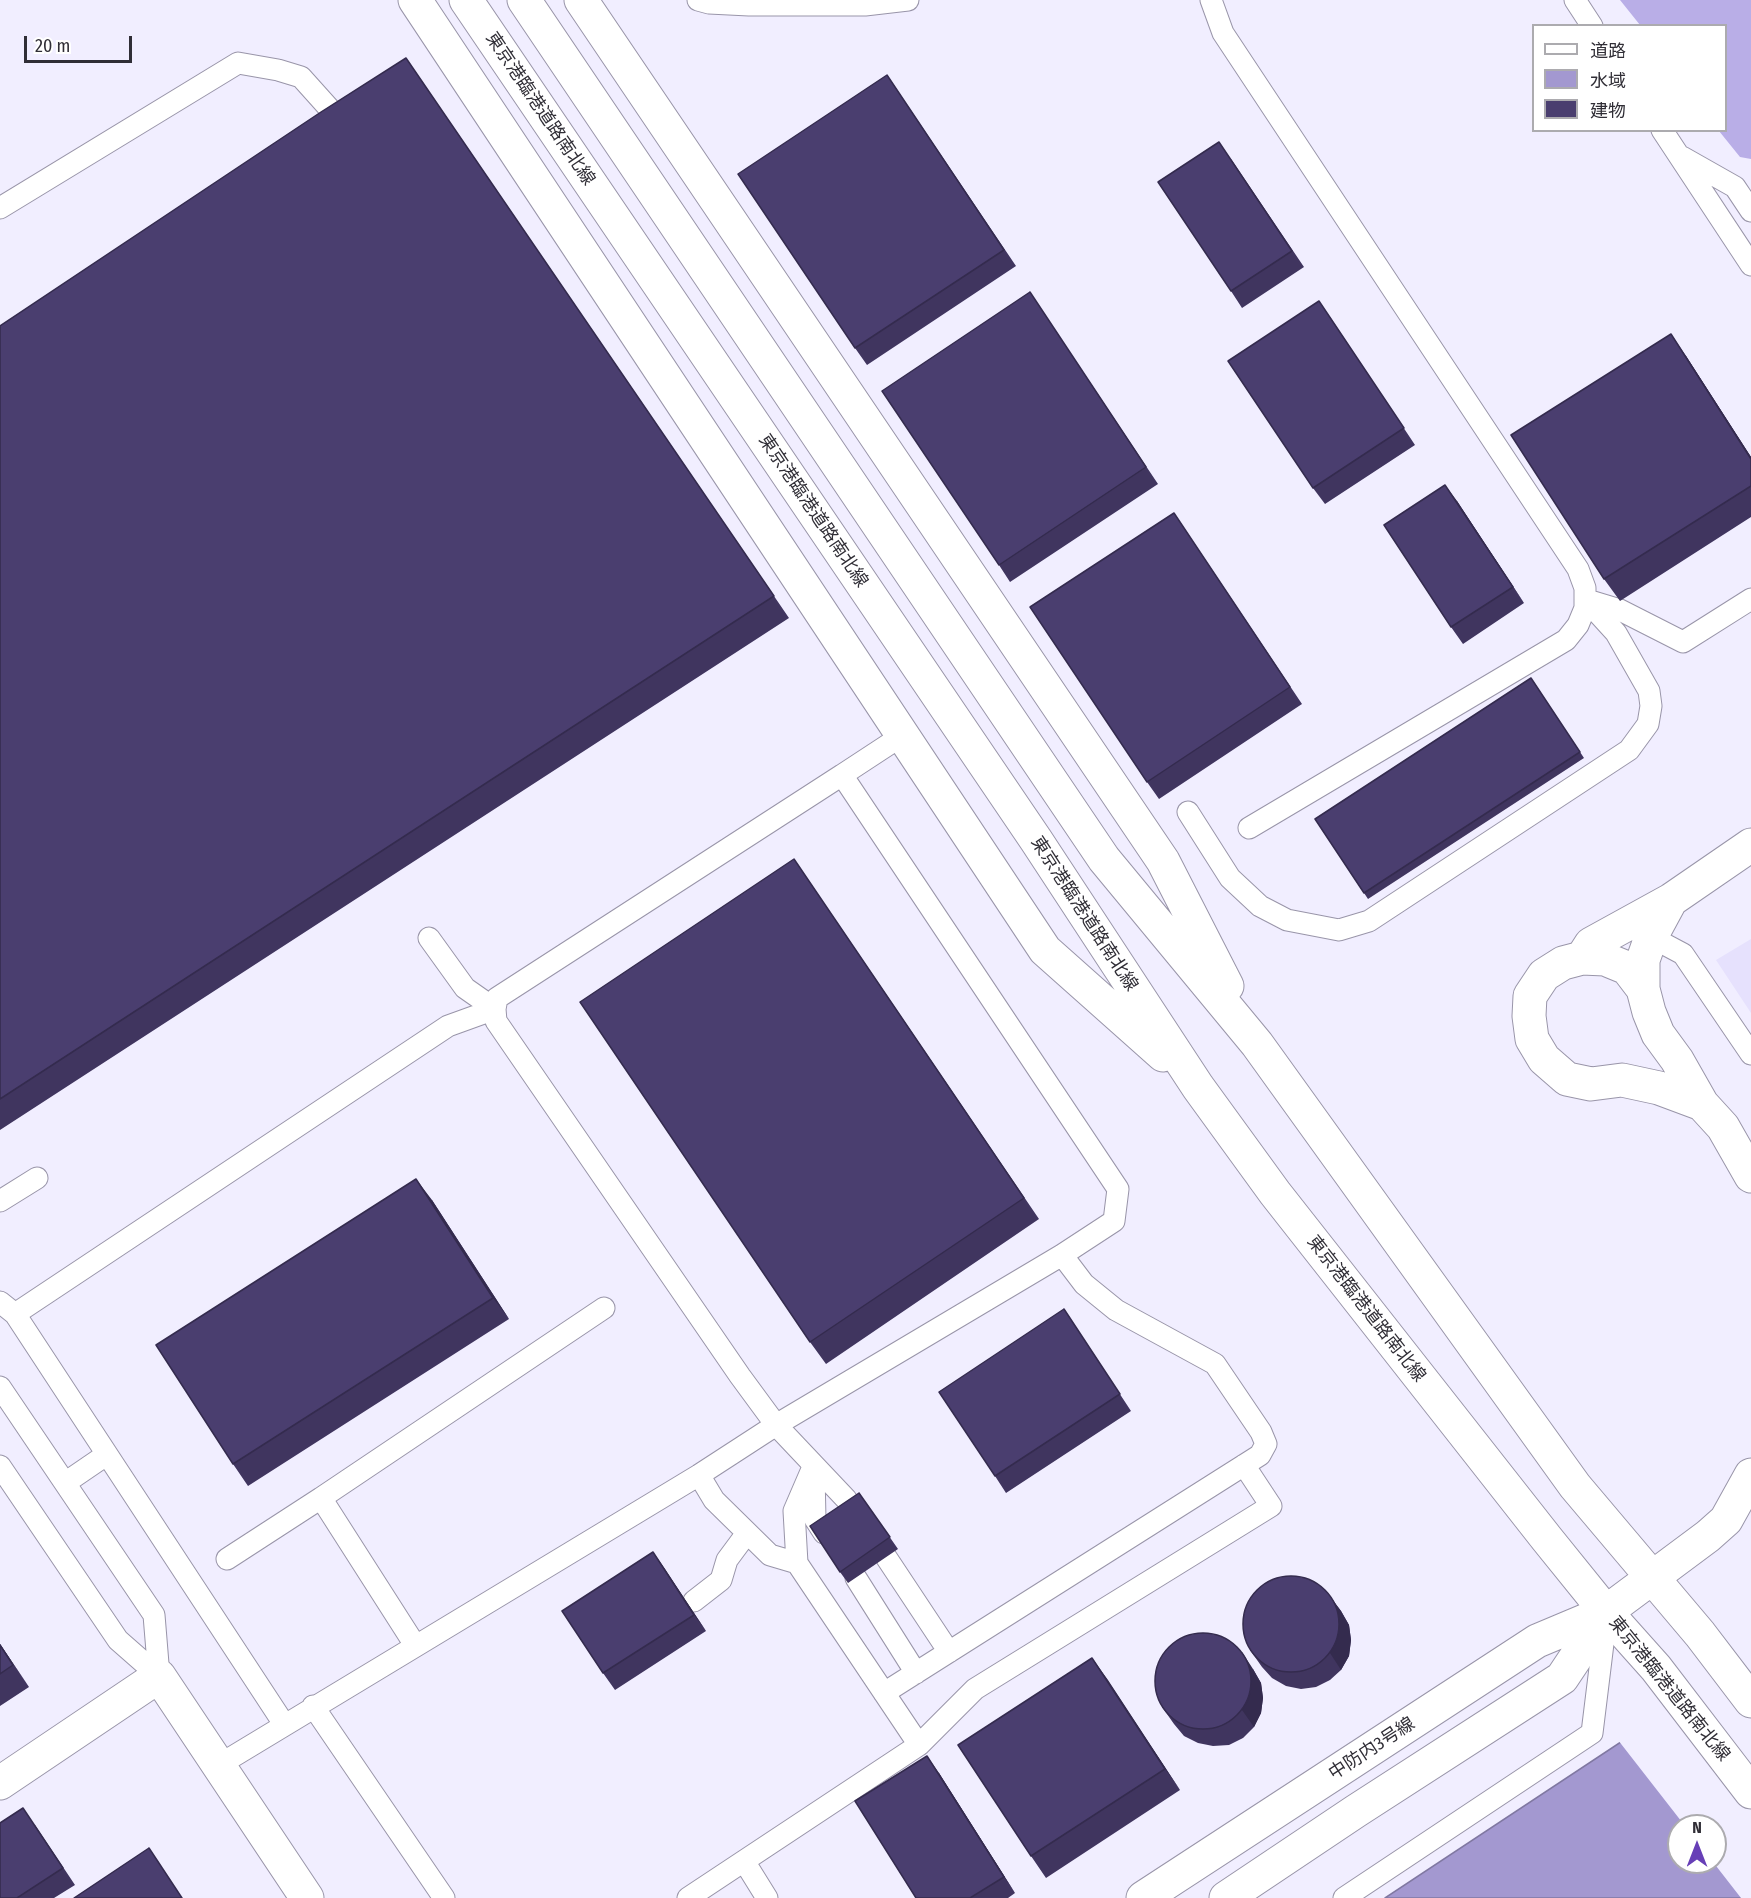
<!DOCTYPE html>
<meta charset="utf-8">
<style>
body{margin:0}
#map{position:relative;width:1751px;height:1898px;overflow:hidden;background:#f1eeff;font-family:"Fira Sans Condensed","Noto Sans JP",sans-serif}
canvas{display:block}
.legend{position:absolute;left:1532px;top:24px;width:195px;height:108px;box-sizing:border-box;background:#fff;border:2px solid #acabaf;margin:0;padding:8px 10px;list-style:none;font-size:18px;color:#302e36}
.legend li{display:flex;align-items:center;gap:12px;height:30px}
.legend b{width:30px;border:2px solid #acabaf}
.north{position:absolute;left:1667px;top:1814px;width:60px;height:60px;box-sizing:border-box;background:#fff;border:2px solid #acabaf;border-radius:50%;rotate:0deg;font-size:16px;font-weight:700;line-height:24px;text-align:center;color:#302e36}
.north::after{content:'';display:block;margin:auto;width:21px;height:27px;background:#673fb7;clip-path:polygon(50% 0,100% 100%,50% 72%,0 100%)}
.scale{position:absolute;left:24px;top:36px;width:108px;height:27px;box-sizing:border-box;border:3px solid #302e36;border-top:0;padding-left:8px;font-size:18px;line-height:21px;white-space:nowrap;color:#302e36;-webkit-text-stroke:4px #fff;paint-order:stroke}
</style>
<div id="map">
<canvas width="1751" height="1898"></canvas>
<ul class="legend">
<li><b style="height:8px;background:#fff"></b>道路</li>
<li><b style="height:16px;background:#a398d0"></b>水域</li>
<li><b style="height:16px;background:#4a3e6f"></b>建物</li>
</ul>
<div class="north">N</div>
<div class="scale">20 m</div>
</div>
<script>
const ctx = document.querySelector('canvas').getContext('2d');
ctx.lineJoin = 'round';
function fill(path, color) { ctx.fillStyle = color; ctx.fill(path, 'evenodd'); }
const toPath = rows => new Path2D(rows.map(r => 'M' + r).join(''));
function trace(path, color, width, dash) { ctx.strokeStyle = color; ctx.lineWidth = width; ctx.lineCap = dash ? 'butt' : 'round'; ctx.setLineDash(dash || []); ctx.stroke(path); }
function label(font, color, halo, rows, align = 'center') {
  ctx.font = font + ' "Fira Sans Condensed","Noto Sans JP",sans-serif'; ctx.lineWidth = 6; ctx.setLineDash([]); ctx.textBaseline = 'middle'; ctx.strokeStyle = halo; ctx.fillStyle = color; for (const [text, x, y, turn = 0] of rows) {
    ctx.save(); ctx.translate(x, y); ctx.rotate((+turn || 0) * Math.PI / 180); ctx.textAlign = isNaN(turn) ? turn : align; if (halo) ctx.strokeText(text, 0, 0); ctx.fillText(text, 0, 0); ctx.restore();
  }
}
const built = toPath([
 [1751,939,1751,1013,1716,960]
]);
const forest = toPath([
 [1620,0,1751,0,1751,159,1740,157,1719,131,1726,130,1726,26,1640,25]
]);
const water = toPath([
 [1751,1656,1751,1898,1385,1898,1751,1656],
 [1679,1826,1715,1826,1715,1862,1679,1862,1679,1826]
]);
const pier = toPath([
 [1751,1653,1751,1898,1741,1898,1713,1862,1715,1862,1715,1826,1685,1826,1618,1740]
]);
const service = toPath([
 [698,0,709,3,749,5,865,5,908,0],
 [1211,0,1223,33,1578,569,1585,588,1585,608,1578,625,1566,640,1249,828],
 [1575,0,1592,26],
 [1662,130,1751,265],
 [1682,157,1735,187,1751,211],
 [0,208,238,63,278,70,301,77,336,116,336,133],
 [1587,600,1620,610,1683,642,1751,599],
 [1188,812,1230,878,1260,906,1287,920,1339,930,1369,921,1629,750,1648,724,1651,706,1649,691,1616,633,1585,599],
 [1651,937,1683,954,1751,1054],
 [429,938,465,988,495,1009,496,1021,740,1376,776,1425,846,1499,855,1512],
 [0,1201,37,1178],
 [0,1302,15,1314,284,1724],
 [15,1314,448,1026,495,1009,497,998,842,775],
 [0,1387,154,1615,159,1676],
 [0,1466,118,1640,159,1676],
 [814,1473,815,1519,824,1533],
 [699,1475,714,1500,770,1555,797,1563],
 [65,1483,106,1455],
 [886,1557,949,1652],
 [227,1559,321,1498],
 [856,1578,916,1673],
 [694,1601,721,1580,727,1560,747,1533],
 [415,1645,321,1498,604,1308],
 [884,1693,1260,1455,1266,1444,1261,1432,1215,1364,1116,1310,1084,1284,1062,1255],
 [313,1706,444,1898],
 [919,1745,975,1689,1271,1506,1244,1465],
 [219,1765,699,1475,776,1425,1062,1255,1114,1221,1118,1189,842,775,903,735],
 [744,1861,767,1898],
 [688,1898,919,1745,797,1563,794,1511,813,1467],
 [1344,1898,1592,1733,1606,1619]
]);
const tertiary = toPath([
 [415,0,1045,950,1163,1055],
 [466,0,1036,840,1198,1087,1275,1193,1547,1539,1606,1612,1656,1668,1751,1792],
 [524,0,1104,859,1257,1044,1575,1486,1700,1634,1751,1701],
 [581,0,1163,861,1227,986],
 [1671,900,1651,937,1643,960,1643,989,1649,1012,1658,1034,1677,1060,1702,1104,1723,1127,1751,1176],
 [1582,958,1591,944,1671,900,1751,845],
 [1643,989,1627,968,1605,959,1582,958,1563,963,1544,975,1530,996,1529,1016,1532,1039,1544,1059,1567,1079,1591,1084,1622,1080,1659,1088,1702,1104],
 [0,1783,159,1676,307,1898],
 [1143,1898,1537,1641,1606,1612,1708,1536,1726,1520,1751,1475],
 [1226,1898,1356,1811,1562,1678,1606,1612]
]);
const wall = toPath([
 [406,58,789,618,0,1130,0,326],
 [887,75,1016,266,867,365,855,348],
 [1231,159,1304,267,1242,308,1231,291],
 [1041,309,1158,484,1010,582,999,565],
 [1330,317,1415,445,1325,504,1313,488],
 [1686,356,1751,457,1751,517,1620,601,1604,579],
 [1457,501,1524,603,1463,644,1451,627],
 [1174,513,1302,704,1159,799,1147,782],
 [1531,678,1584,758,1368,899,1315,819],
 [794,859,1039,1219,826,1364,810,1342],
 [432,1200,509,1319,248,1486,233,1464],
 [1064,1309,1131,1411,1006,1493,995,1476],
 [859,1493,898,1549,848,1583,840,1572],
 [653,1552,706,1631,615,1690,603,1673],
 [1329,1595,1341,1611,1349,1625,1351,1640,1349,1656,1341,1670,1330,1680,1316,1687,1301,1689,1286,1686,1272,1678,1262,1667,1250,1650],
 [0,1644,29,1687,0,1706],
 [1092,1658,1180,1790,1046,1878,1031,1856],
 [1253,1669,1261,1683,1263,1698,1261,1713,1254,1727,1243,1738,1229,1745,1213,1746,1198,1743,1184,1736,1174,1724,1162,1707],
 [939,1773,1015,1893,1008,1898,916,1898],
 [35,1825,75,1885,54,1898,0,1898]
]);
const shadedWall = toPath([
 [1671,334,1686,356,1751,457,1751,459],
 [1445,485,1457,501,1524,603,1513,587],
 [416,1179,432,1200,509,1319,493,1298],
 [653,1552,665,1569,706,1631,694,1615],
 [1329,1595,1341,1611,1349,1625,1351,1640,1349,1656,1341,1670,1330,1653],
 [0,1644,29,1687,0,1645],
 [1242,1652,1253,1669,1261,1683,1263,1698,1261,1713,1254,1727,1242,1710],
 [1092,1658,1108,1680,1180,1790,1165,1769],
 [927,1756,939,1773,1015,1893,1004,1877]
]);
const building = toPath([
 [406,58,774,596,0,1099,0,326,321,112,406,58],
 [887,75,1004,250,855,348,738,174,887,75],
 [1219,142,1292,251,1231,291,1158,182,1219,142],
 [1030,292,1146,467,999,565,882,391,1030,292],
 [1319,301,1404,428,1313,488,1228,361,1319,301],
 [1671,334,1751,459,1751,486,1604,579,1511,435,1671,334],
 [1445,485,1513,587,1451,627,1384,525,1445,485],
 [1174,513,1290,687,1147,782,1030,607,1174,513],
 [1531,678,1580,752,1364,893,1315,819,1531,678],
 [794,859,1024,1198,810,1342,580,1002,794,859],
 [416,1179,493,1298,233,1464,156,1345,416,1179],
 [1064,1309,1120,1394,995,1476,939,1392,1064,1309],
 [859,1493,890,1537,840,1572,810,1526,859,1493],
 [653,1552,694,1615,603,1673,562,1611,653,1552],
 '1243 1624a48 48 0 1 1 96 0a48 48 0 1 1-96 0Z',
 '1155 1681a48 48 0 1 1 96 0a48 48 0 1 1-96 0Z',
 [0,1645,13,1665,0,1674,0,1645],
 [1092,1658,1165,1769,1031,1856,958,1745,1092,1658],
 [927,1756,1004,1877,970,1898,916,1898,855,1801,927,1756],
 [23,1808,63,1868,17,1898,0,1898,0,1823,23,1808],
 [149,1848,182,1898,74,1898,149,1848]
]);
const streetNames = [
 ["東京港臨港道路南北線",540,109,56],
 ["東京港臨港道路南北線",813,511,56],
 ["東京港臨港道路南北線",1084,914,57],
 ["東京港臨港道路南北線",1366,1309,52],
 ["東京港臨港道路南北線",1669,1689,51],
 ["中防内3号線",1372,1749,-33]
];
fill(built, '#e6e1fd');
fill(forest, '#b9aee7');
fill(water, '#a398d0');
trace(water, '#8078a2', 1.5);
fill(pier, '#f1eeff');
trace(service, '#9995a9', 23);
trace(tertiary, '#9995a9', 35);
trace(service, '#fff', 21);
trace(tertiary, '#fff', 33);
fill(wall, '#40355f');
fill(shadedWall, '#342b4e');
fill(building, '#4a3e6f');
trace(building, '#342b4e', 1.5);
label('18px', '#302e36', '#fff', streetNames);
</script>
